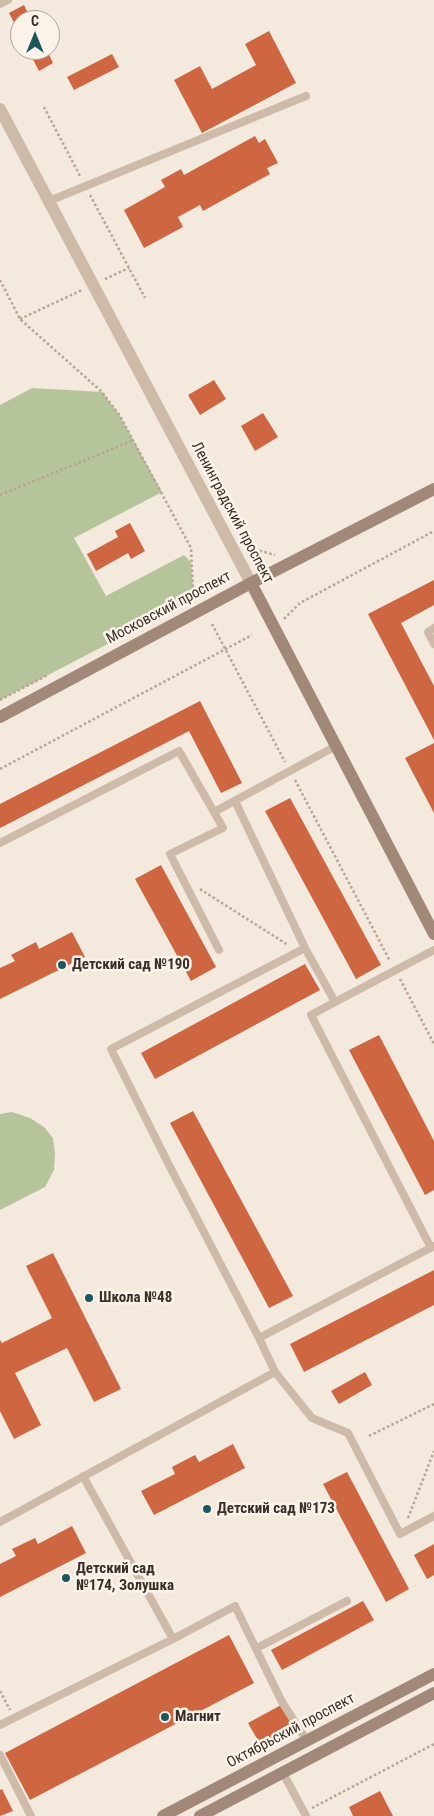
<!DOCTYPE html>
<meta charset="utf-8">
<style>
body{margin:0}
#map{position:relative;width:434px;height:1816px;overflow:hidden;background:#f4e9dd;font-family:"Roboto Condensed",sans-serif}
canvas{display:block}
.north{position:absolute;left:10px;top:10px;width:50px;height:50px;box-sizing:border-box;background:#fbf3ea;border:1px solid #ada49c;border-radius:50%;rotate:0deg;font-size:14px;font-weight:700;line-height:20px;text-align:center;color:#392e28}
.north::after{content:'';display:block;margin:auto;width:18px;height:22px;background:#1b585e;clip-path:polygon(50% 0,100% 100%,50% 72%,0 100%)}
</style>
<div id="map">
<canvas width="434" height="1816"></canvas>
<div class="north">С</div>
</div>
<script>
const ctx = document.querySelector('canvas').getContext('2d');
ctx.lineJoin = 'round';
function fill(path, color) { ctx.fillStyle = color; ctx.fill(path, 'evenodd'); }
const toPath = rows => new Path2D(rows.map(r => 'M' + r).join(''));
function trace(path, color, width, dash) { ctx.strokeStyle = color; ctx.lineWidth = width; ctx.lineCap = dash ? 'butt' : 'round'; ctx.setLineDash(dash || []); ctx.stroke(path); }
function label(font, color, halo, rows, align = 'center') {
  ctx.font = font + ' "Roboto Condensed",sans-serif'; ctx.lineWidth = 5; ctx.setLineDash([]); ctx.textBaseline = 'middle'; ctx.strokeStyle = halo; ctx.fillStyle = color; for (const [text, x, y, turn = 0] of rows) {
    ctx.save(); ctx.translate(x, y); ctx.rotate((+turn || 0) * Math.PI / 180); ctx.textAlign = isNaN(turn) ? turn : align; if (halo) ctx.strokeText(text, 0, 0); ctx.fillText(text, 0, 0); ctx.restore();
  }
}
const green = toPath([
 [32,388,102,392,120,416,162,492,74,538,106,596,184,555,191,562,193,589,198,597,0,700,0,405],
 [12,1112,30,1118,44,1127,53,1138,55,1153,54,1170,45,1187,0,1210,0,1114]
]);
const building = toPath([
 [24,5,31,20,20,20,20,34,9,13],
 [269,31,296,83,202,133,174,80,200,66,212,89,256,65,245,44],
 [28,50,47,50,53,63,39,71],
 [112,54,119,67,74,90,67,77],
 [255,136,259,143,265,139,278,163,267,168,270,174,203,211,200,205,178,217,183,227,144,248,124,210,165,187,161,180,181,169,184,175],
 [214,380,226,399,200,415,188,395],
 [263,413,278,437,255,451,241,426],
 [130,523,145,551,131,559,128,553,96,571,87,554,118,537,115,531],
 [434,580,434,605,401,623,434,686,434,740,368,614],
 [200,701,242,783,221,793,189,731,0,828,0,804],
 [434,743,434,813,405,758],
 [290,798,381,965,356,979,265,811],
 [161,865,216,967,191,981,135,879],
 [72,932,85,957,0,999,0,968,15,961,11,955,36,942,39,949],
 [305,964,320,990,155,1079,141,1053],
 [379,1035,434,1141,434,1190,425,1195,349,1050],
 [193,1111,293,1296,269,1308,170,1123],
 [53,1253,121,1389,94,1402,67,1348,15,1373,41,1425,14,1439,0,1411,0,1340,2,1343,52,1318,26,1266],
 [434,1270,434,1305,304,1372,290,1344],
 [365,1372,372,1385,339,1404,331,1391],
 [233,1444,245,1468,154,1515,141,1491,175,1474,172,1467,195,1455,199,1462],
 [347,1472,409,1589,386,1602,323,1484],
 [72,1526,86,1553,0,1597,0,1564,16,1556,12,1549,35,1538,38,1544],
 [434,1544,434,1575,427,1579,414,1555],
 [363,1601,374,1620,282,1670,271,1650],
 [229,1635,254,1683,30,1800,5,1753],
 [281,1705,293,1726,260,1744,248,1723],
 [2,1789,13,1811,0,1816,0,1790],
 [380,1791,393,1816,353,1816,349,1807]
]);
const path = toPath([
 [44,107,80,176],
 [90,195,145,298],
 [105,279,129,268],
 [0,280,20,319,102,392,120,416,191,548,193,589,198,597],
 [20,319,82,290],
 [0,495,134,440],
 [250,548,275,555],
 [284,619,300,603,434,531],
 [212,624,285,762],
 [0,700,48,675],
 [0,769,252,635],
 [295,780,390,961],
 [200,889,288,945],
 [400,979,434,1044],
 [369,1436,434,1404],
 [408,1518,434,1451],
 [0,1691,10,1710],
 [312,1808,434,1744]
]);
const lane = toPath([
 [0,4,8,0],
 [49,201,306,96],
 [434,628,428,632,434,644],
 [235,801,305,948],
 [214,812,223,828,170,854,219,950],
 [0,843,179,751,214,812,336,746],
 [335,1002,311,1015,431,1248],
 [259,1338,169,1165,111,1049,305,948,335,1002,434,950],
 [275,1372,312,1418,348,1433,400,1534,434,1516],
 [0,1522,275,1372,259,1338,434,1246],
 [173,1639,235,1606,282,1702,307,1741],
 [257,1648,347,1601],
 [0,1725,173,1639,83,1476],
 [0,1755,31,1816],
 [283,1773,306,1816]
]);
const street = toPath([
 [0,109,251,583]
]);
const secondary = toPath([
 [251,583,434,934],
 [0,717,251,583,434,489],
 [163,1816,434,1674],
 [200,1816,434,1693]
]);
const markers = [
 [62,965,5,"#1b585e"],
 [89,1298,5,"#1b585e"],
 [207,1509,5,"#1b585e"],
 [66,1578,5,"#1b585e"],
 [165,1717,5,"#1b585e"]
];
const streetNames = [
 ["Ленинградский проспект",232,513,62],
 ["Московский проспект",169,608,-28],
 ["Октябрьский проспект",291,1731,-28]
];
const poiNames = [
 ["Детский сад №190",72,965],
 ["Школа №48",99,1298],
 ["Детский сад №173",217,1509],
 ["Детский сад",76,1569],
 ["№174, Золушка",76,1586],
 ["Магнит",175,1717]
];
fill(green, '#b6c49b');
fill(building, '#cd6641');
trace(path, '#b9a392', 2.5, [2.5, 2.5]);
trace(lane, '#cdbaa8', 8);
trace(street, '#cdbaa8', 12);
trace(secondary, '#a18879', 12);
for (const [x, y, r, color] of markers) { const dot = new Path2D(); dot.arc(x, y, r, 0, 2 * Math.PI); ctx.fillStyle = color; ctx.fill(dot); trace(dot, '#fbf3ea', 2); }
label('15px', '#392e28', '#fbf3ea', streetNames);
label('bold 15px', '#392e28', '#fbf3ea', poiNames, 'left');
</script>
